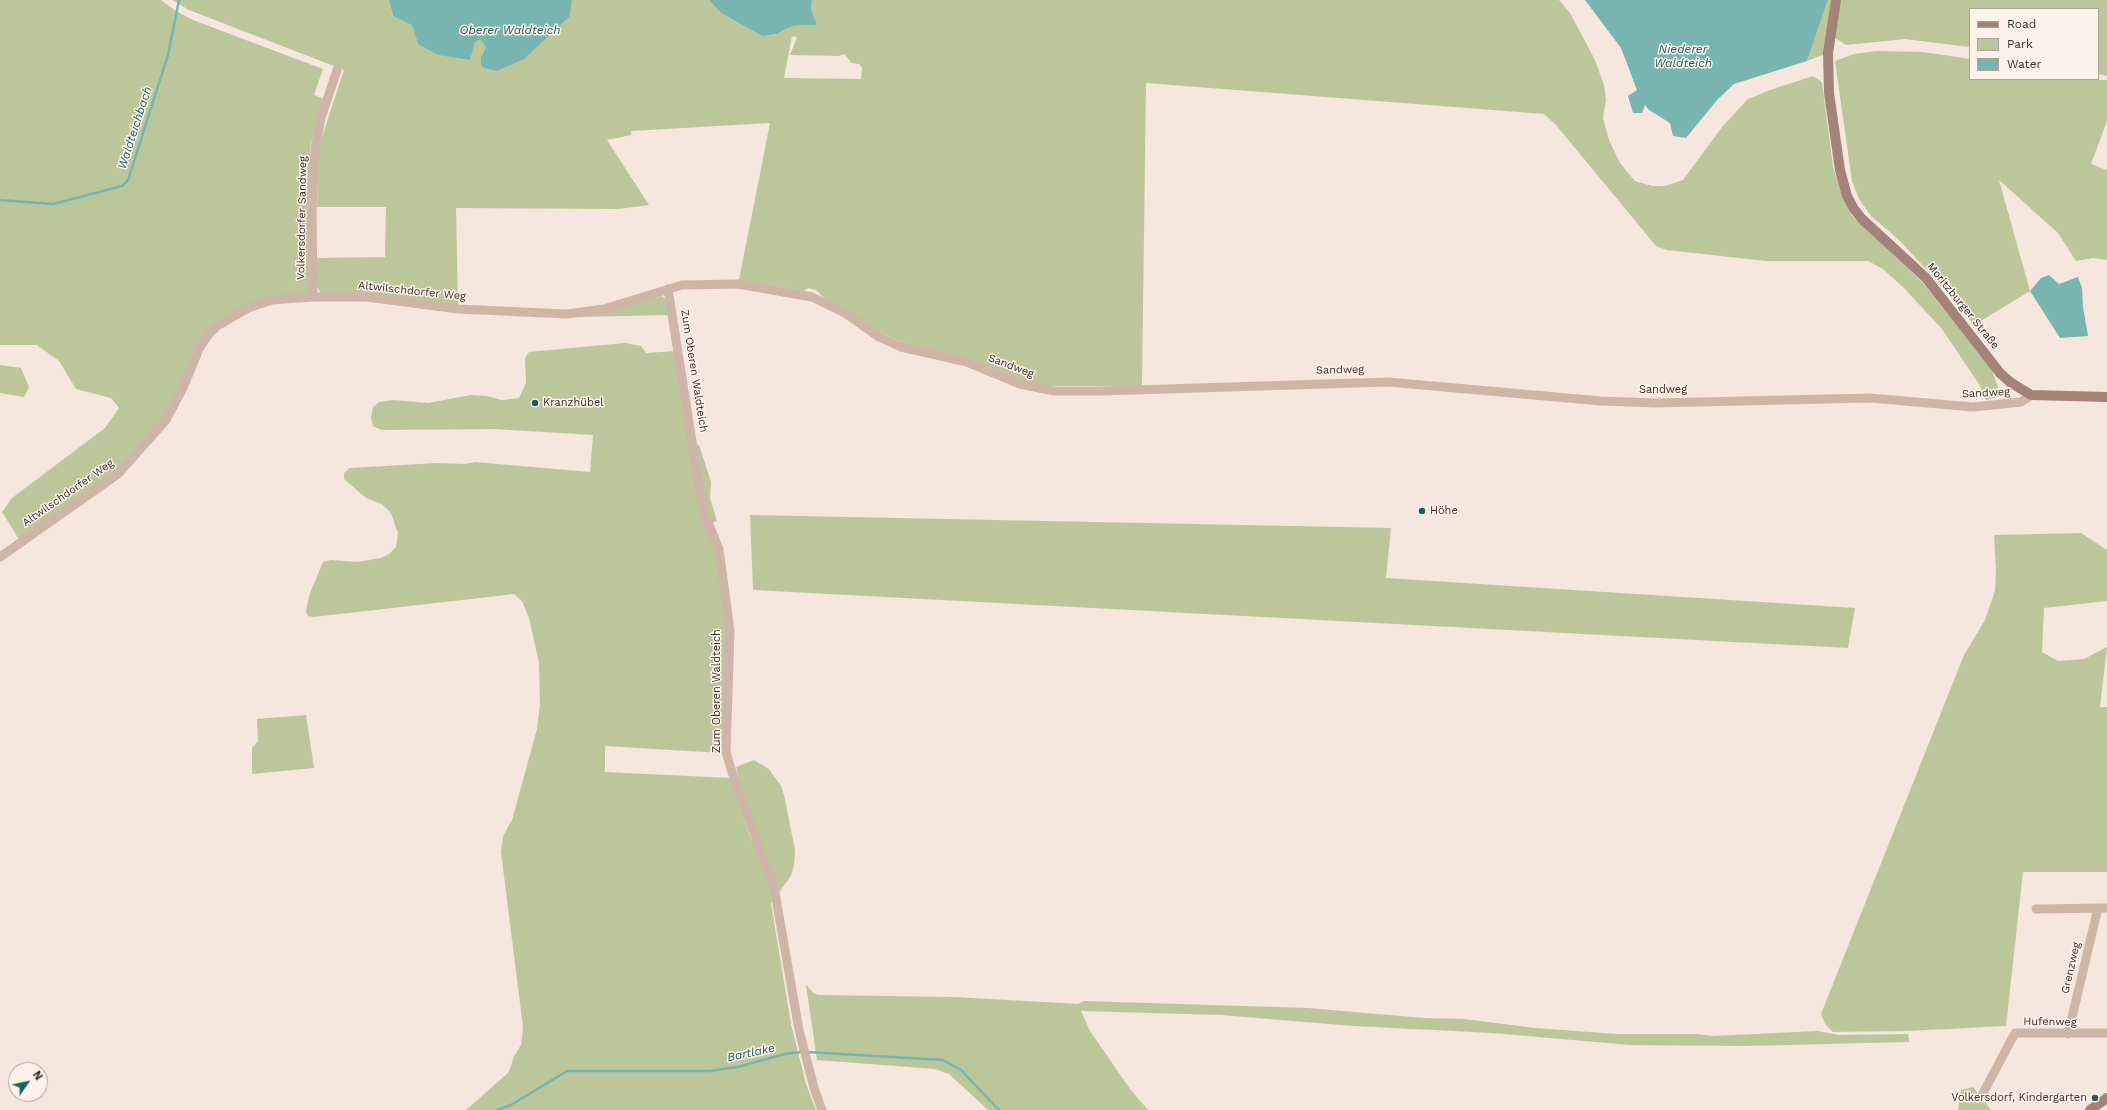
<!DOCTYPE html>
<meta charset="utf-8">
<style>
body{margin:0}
#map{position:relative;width:2107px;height:1110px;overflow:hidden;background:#f5e7dd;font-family:"Work Sans",sans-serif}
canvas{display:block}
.legend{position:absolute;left:1969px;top:8px;width:130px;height:72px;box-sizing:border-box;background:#fcf2ea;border:1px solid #aea39c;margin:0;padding:5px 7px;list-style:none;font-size:12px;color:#3a2c28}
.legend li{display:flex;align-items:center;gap:8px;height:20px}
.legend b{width:20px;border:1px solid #aea39c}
.north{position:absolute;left:8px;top:1062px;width:40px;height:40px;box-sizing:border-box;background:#fcf2ea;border:1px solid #aea39c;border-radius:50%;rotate:56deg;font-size:11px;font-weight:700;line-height:16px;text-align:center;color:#3a2c28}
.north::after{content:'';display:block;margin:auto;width:14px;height:18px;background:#19615e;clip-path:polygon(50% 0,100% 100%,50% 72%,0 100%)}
</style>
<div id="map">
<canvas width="2107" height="1110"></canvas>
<ul class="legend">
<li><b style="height:5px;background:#a38378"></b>Road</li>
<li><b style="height:11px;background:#bcc69b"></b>Park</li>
<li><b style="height:11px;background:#78b5b1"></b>Water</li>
</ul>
<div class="north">N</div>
</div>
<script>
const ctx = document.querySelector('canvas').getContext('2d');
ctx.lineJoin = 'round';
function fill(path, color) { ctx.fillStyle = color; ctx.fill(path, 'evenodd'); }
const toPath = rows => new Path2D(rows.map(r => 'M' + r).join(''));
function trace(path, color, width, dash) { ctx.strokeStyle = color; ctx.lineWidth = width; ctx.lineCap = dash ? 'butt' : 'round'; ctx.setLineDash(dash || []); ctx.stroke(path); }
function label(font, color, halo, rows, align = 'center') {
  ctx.font = font + ' "Work Sans",sans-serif'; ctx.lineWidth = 3; ctx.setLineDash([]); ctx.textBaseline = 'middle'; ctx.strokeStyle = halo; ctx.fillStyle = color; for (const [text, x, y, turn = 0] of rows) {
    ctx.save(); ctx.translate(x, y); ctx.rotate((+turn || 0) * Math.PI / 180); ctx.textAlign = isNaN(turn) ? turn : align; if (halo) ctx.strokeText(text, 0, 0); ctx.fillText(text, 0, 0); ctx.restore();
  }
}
const green = toPath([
 [0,0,161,0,176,11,193,20,323,69,314,95,325,99,316,123,310,149,310,297,248,308,208,335,166,420,118,474,20,541,2,512,12,498,105,428,119,408,111,398,76,389,59,361,37,345,0,345],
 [172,0,389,0,393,16,412,24,418,44,463,38,570,16,572,0,709,0,721,13,762,36,777,34,792,26,817,25,811,9,812,0,1559,0,1570,13,1595,60,1604,85,1606,100,1603,118,1609,140,1620,163,1635,181,1652,186,1665,186,1683,180,1722,127,1748,99,1770,90,1813,76,1822,82,1833,167,1843,197,1852,216,1923,283,1992,370,2001,396,1986,400,1979,384,1942,329,1904,288,1883,269,1868,261,1766,261,1667,250,1656,246,1556,125,1544,114,1146,83,1142,386,1045,386,1027,382,968,358,903,343,881,333,823,297,816,290,808,288,804,291,739,280,770,123,631,131,631,135,607,140,649,205,619,209,456,208,458,306,321,293,317,287,317,258,385,257,386,207,317,207,319,146,344,70,189,10],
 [792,36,797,37,790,55,839,56,845,54,851,63,859,64,862,68,861,79,784,78],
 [1828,0,2107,0,2107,76,2098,74,2098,9,1970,9,1970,47,1905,39,1846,45,1835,38,1828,53,1807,61],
 [1877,51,1923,52,1970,59,1970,79,2107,80,2107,121,2091,164,2107,170,2107,260,2093,258,2076,261,2058,233,1999,180,2030,291,1974,325,1937,281,1899,240,1871,216,1859,199,1852,181,1835,61,1854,54],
 [662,296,668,301,671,315,577,317],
 [625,343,641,346,646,353,676,351,691,443,699,445,711,482,710,498,717,521,712,523,728,632,726,678,721,753,605,746,605,772,730,778,752,842,736,767,754,760,769,769,781,786,784,795,795,850,794,865,791,876,771,903,791,1024,806,1084,816,1110,466,1110,509,1072,514,1056,521,1045,523,1027,501,852,503,836,512,820,537,729,540,704,539,663,529,618,522,601,514,594,314,617,308,616,306,611,309,596,323,562,331,560,358,562,381,558,389,554,396,547,398,533,391,513,382,504,366,498,344,479,344,473,350,468,437,463,464,464,475,462,590,472,593,435,494,429,382,430,373,426,371,418,373,407,379,402,394,400,428,403,471,395,487,396,502,400,519,398,526,383,525,358,529,352],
 [0,365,21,368,29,387,24,397,0,393],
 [750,515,1391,528,1386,578,1855,608,1848,648,753,590],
 [2081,533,2107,550,2107,601,2044,608,2042,652,2058,661,2084,659,2107,647,2100,707,2107,707,2107,872,2023,872,2006,1026,1908,1031,1833,1032,1825,1024,1821,1014,1964,655,1985,620,1995,591,1996,570,1994,535],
 [306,715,314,768,252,774,252,748,258,741,257,719],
 [806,984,813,993,818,995,954,997,1078,1004,1083,1001,1308,1008,1424,1018,1464,1019,1535,1028,1617,1034,1698,1034,1713,1036,1817,1031,1839,1035,1908,1034,1909,1042,1744,1046,1630,1045,1492,1033,1353,1026,1221,1015,1081,1011,1090,1031,1130,1089,1148,1110,988,1110,949,1074,935,1069,817,1060],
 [1973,1087,1991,1110,1958,1110,1961,1090]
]);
const water = toPath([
 [389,0,572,0,570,16,524,59,497,71,484,68,481,65,481,58,486,47,480,39,475,42,470,60,438,55,418,44,412,25,393,16],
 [709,0,812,0,811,9,817,25,792,26,777,34,762,36,721,13],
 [1585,0,1828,0,1807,61,1734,84,1718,99,1686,138,1673,136,1670,123,1649,110,1645,105,1642,113,1633,113,1628,96,1637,90,1621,48],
 [2049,275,2059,284,2078,277,2082,288,2083,307,2088,336,2060,338,2030,291,2041,278]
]);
const stream = toPath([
 [0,200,53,204,122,186,128,180,168,55,179,0],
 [807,1052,943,1060,961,1070,999,1110],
 [497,1110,511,1105,567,1071,709,1071,738,1067,785,1054,802,1052]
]);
const street = toPath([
 [668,289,701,499,707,520,719,549,730,631,726,752,734,779,774,887,799,1030,814,1088,822,1110],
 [313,297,312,213,315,149,321,118,337,70],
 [0,557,118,474,166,420,183,388,199,349,208,335,217,326,248,308,272,300,313,297,367,297,458,309,567,314,604,309,682,285,738,284,812,297,845,313,879,337,901,347,967,362,1020,384,1054,391,1102,391,1388,382,1601,401,1656,403,1870,398,1973,407,2021,402,2031,395],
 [2036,909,2107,908],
 [2068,1034,2098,908],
 [1982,1095,2015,1033,2107,1033]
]);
const secondary = toPath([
 [1836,0,1828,53,1829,93,1840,170,1847,196,1854,209,1862,219,1926,278,2000,373,2010,382,2031,395,2107,397],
 [2090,1110,2107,1098]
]);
const markers = [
 [535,403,4,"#19615e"],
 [1422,511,4,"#19615e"],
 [2095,1098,4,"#19615e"]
];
const streetNames = [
 ["Volkersdorfer Sandweg",302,218,-89],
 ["Altwilschdorfer Weg",412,291,6],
 ["Moritzburger Straße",1963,306,51],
 ["Sandweg",1011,366,21],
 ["Sandweg",1340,370,-1],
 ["Zum Oberen Waldteich",694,371,81],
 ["Sandweg",1663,390],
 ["Sandweg",1986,393,-3],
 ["Altwilschdorfer Weg",68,493,-35],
 ["Zum Oberen Waldteich",717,691,-90],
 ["Grenzweg",2071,968,-77],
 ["Hufenweg",2050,1022,1]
];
const poiNames = [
 ["Kranzhübel",543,403],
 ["Höhe",1430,511],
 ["Volkersdorf, Kindergarten",2087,1098,"right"]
];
const waterNames = [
 ["Oberer Waldteich",510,30],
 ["Niederer",1683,49],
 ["Waldteich",1683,63],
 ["Waldteichbach",135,128,-72],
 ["Bartlake",751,1053,-12]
];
fill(green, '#bcc69b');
fill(water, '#78b5b1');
trace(stream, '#78b5b1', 2.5);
trace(street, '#cfb5a7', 9);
trace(secondary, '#a38378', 10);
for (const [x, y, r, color] of markers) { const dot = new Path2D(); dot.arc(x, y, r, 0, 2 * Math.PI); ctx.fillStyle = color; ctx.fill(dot); trace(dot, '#fcf2ea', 1.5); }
label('11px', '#3a2c28', '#fcf2ea', streetNames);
label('11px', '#3a2c28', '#fcf2ea', poiNames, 'left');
label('italic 12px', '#19615e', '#fcf2ea', waterNames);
</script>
